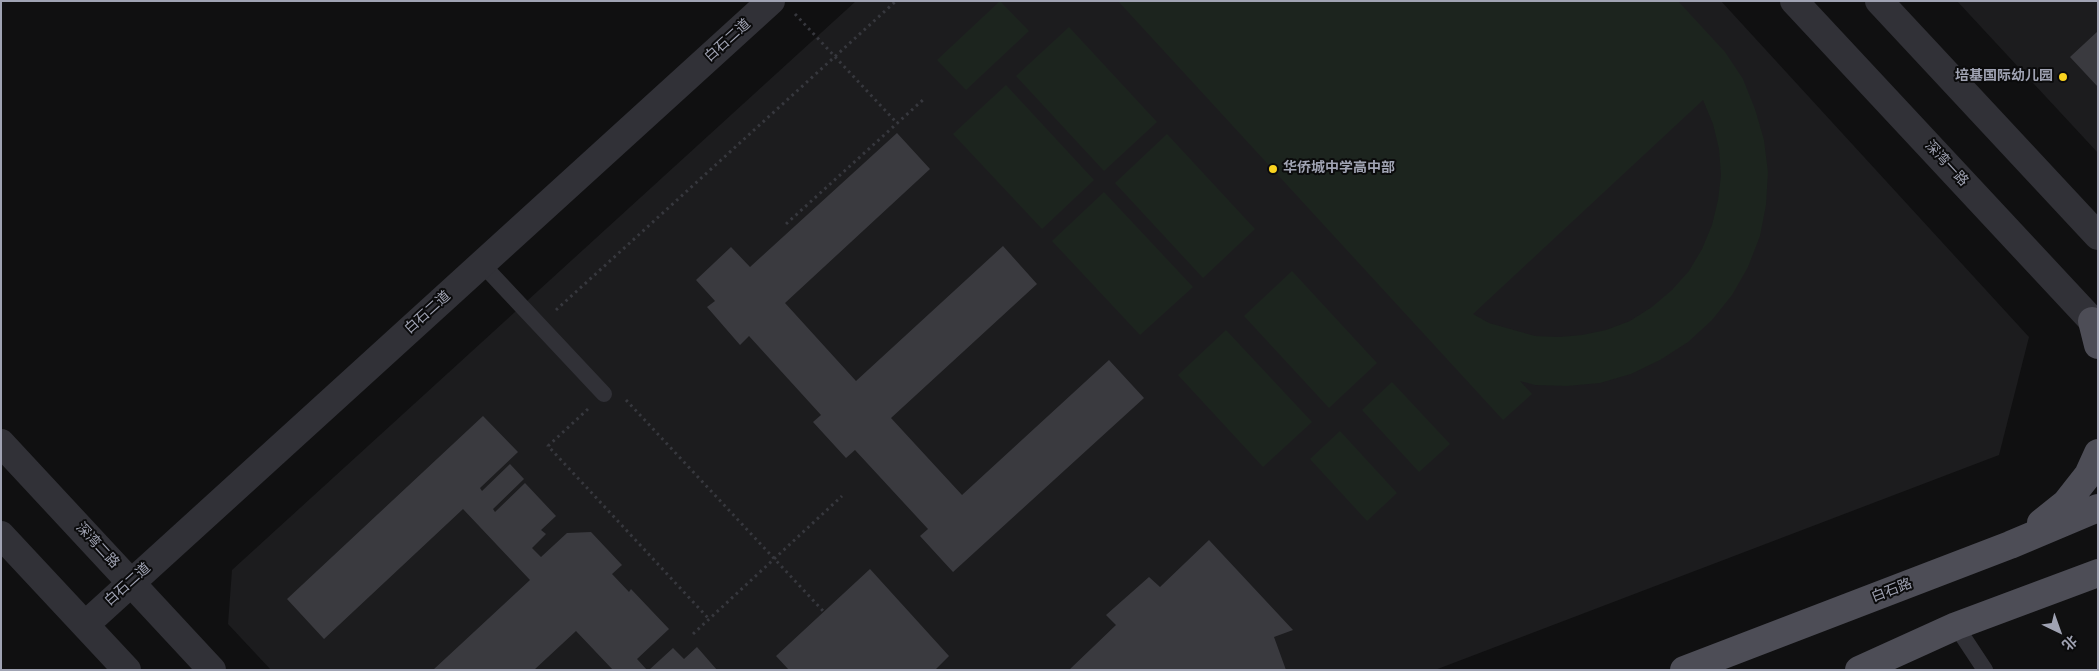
<!DOCTYPE html>
<meta charset="utf-8">
<style>
body{margin:0}
#map{position:relative;width:2099px;height:671px;overflow:hidden;background:#101011;font-family:"Nunito Sans","Noto Sans SC",sans-serif}
canvas{display:block}
.frame{position:absolute;inset:0;border:2px solid #a0a3b3;pointer-events:none}
.north{position:absolute;left:2034px;top:606px;width:50px;height:50px;-webkit-text-stroke:4px #0b0b0c;paint-order:stroke;rotate:138deg;font-size:14px;font-weight:700;line-height:20px;text-align:center;color:#a0a3b3}
.north::after{content:'';display:block;margin:auto;width:18px;height:22px;background:#a0a3b3;clip-path:polygon(50% 0,100% 100%,50% 72%,0 100%)}
</style>
<div id="map">
<canvas width="2099" height="671"></canvas>
<div class="frame"></div>
<div class="north">北</div>
</div>
<script>
const ctx = document.querySelector('canvas').getContext('2d');
ctx.lineJoin = 'round';
function fill(path, color) { ctx.fillStyle = color; ctx.fill(path, 'evenodd'); }
const toPath = rows => new Path2D(rows.map(r => 'M' + r).join(''));
function trace(path, color, width, dash) { ctx.strokeStyle = color; ctx.lineWidth = width; ctx.lineCap = dash ? 'butt' : 'round'; ctx.setLineDash(dash || []); ctx.stroke(path); }
function label(font, color, halo, rows, align = 'center') {
  ctx.font = font + ' "Nunito Sans","Noto Sans SC",sans-serif'; ctx.lineWidth = 4; ctx.setLineDash([]); ctx.textBaseline = 'middle'; ctx.strokeStyle = halo; ctx.fillStyle = color; for (const [text, x, y, turn = 0] of rows) {
    ctx.save(); ctx.translate(x, y); ctx.rotate((+turn || 0) * Math.PI / 180); ctx.textAlign = isNaN(turn) ? turn : align; if (halo) ctx.strokeText(text, 0, 0); ctx.fillText(text, 0, 0); ctx.restore();
  }
}
const built = toPath([
 [856,1,1721,1,2029,337,1999,455,1435,670,271,670,228,624,232,570],
 [1957,1,2098,1,2098,153]
]);
const green = toPath([
 [1000,1,1029,31,966,90,937,60],
 [1118,1,1678,1,1725,52,1743,79,1755,109,1764,140,1768,172,1766,205,1760,236,1748,267,1732,295,1712,320,1688,342,1660,360,1631,374,1600,383,1567,386,1535,385,1520,381,1532,394,1503,420],
 [1703,100,1713,124,1719,149,1721,175,1718,200,1712,225,1702,249,1689,271,1672,290,1652,307,1630,321,1606,330,1582,335,1559,337,1535,336,1489,323,1473,314],
 [1069,27,1157,122,1104,171,1016,76],
 [1006,85,1094,180,1042,229,953,134],
 [1167,134,1255,229,1203,278,1115,183],
 [1104,192,1193,287,1140,335,1052,241],
 [1292,271,1377,363,1329,408,1244,316],
 [1226,330,1312,422,1263,467,1178,375],
 [1392,382,1450,444,1419,472,1362,410],
 [1340,431,1397,493,1367,521,1310,459]
]);
const building = toPath([
 [2098,31,2098,87,2070,57],
 [897,133,930,169,785,303,856,381,1003,246,1037,284,891,418,962,495,1109,360,1144,398,953,572,920,536,928,529,855,450,846,458,813,422,821,415,749,336,740,345,707,307,715,301,696,280,731,247,750,267],
 [483,416,518,452,480,488,482,491,510,464,524,479,493,509,495,512,525,483,556,516,541,530,546,534,532,548,541,557,567,533,591,532,622,565,612,574,629,592,631,589,669,629,637,659,647,670,613,670,576,631,534,670,433,670,530,580,463,509,324,639,287,599],
 [1209,540,1293,630,1274,637,1286,670,1069,670,1116,625,1106,615,1149,577,1160,587],
 [870,569,949,656,935,670,789,670,776,656],
 [697,647,717,670,649,670,673,648,684,659]
]);
const path = toPath([
 [795,14,897,123],
 [786,224,925,98],
 [556,310,896,1],
 [626,400,824,612],
 [588,409,548,446,709,619],
 [693,634,842,496]
]);
const service = toPath([
 [482,264,604,394],
 [1956,626,1985,670]
]);
const tertiary = toPath([
 [1794,1,2098,327],
 [1879,1,2098,236],
 [1,443,212,670],
 [1,535,127,670],
 [85,625,771,1]
]);
const primary = toPath([
 [2092,321,2098,345],
 [2041,523,2066,503,2088,475,2098,453],
 [1684,670,2010,545,2098,508],
 [1859,670,1956,626,2098,573]
]);
const markers = [
 [2063,77,5,"#fad31f"],
 [1273,169,5,"#fad31f"]
];
const streetNames = [
 ["白石二道",728,41,-42],
 ["深湾一路",1946,164,47],
 ["白石二道",428,313,-42],
 ["深湾二路",97,546,47],
 ["白石二道",128,585,-42],
 ["白石路",1892,591,-21]
];
const poiNames = [
 ["培基国际幼儿园",2053,77],
 ["华侨城中学高中部",1283,169,"left"]
];
fill(built, '#1c1c1e');
fill(green, '#1c241e');
fill(building, '#3a3a3f');
trace(path, '#37383e', 3, [2.5, 4]);
trace(service, '#313137', 16);
trace(tertiary, '#313137', 28);
trace(primary, '#4d4d56', 28);
for (const [x, y, r, color] of markers) { const dot = new Path2D(); dot.arc(x, y, r, 0, 2 * Math.PI); ctx.fillStyle = color; ctx.fill(dot); trace(dot, '#0b0b0c', 2); }
label('14px', '#a0a3b3', '#0b0b0c', streetNames);
label('bold 14px', '#a0a3b3', '#0b0b0c', poiNames, 'right');
</script>
